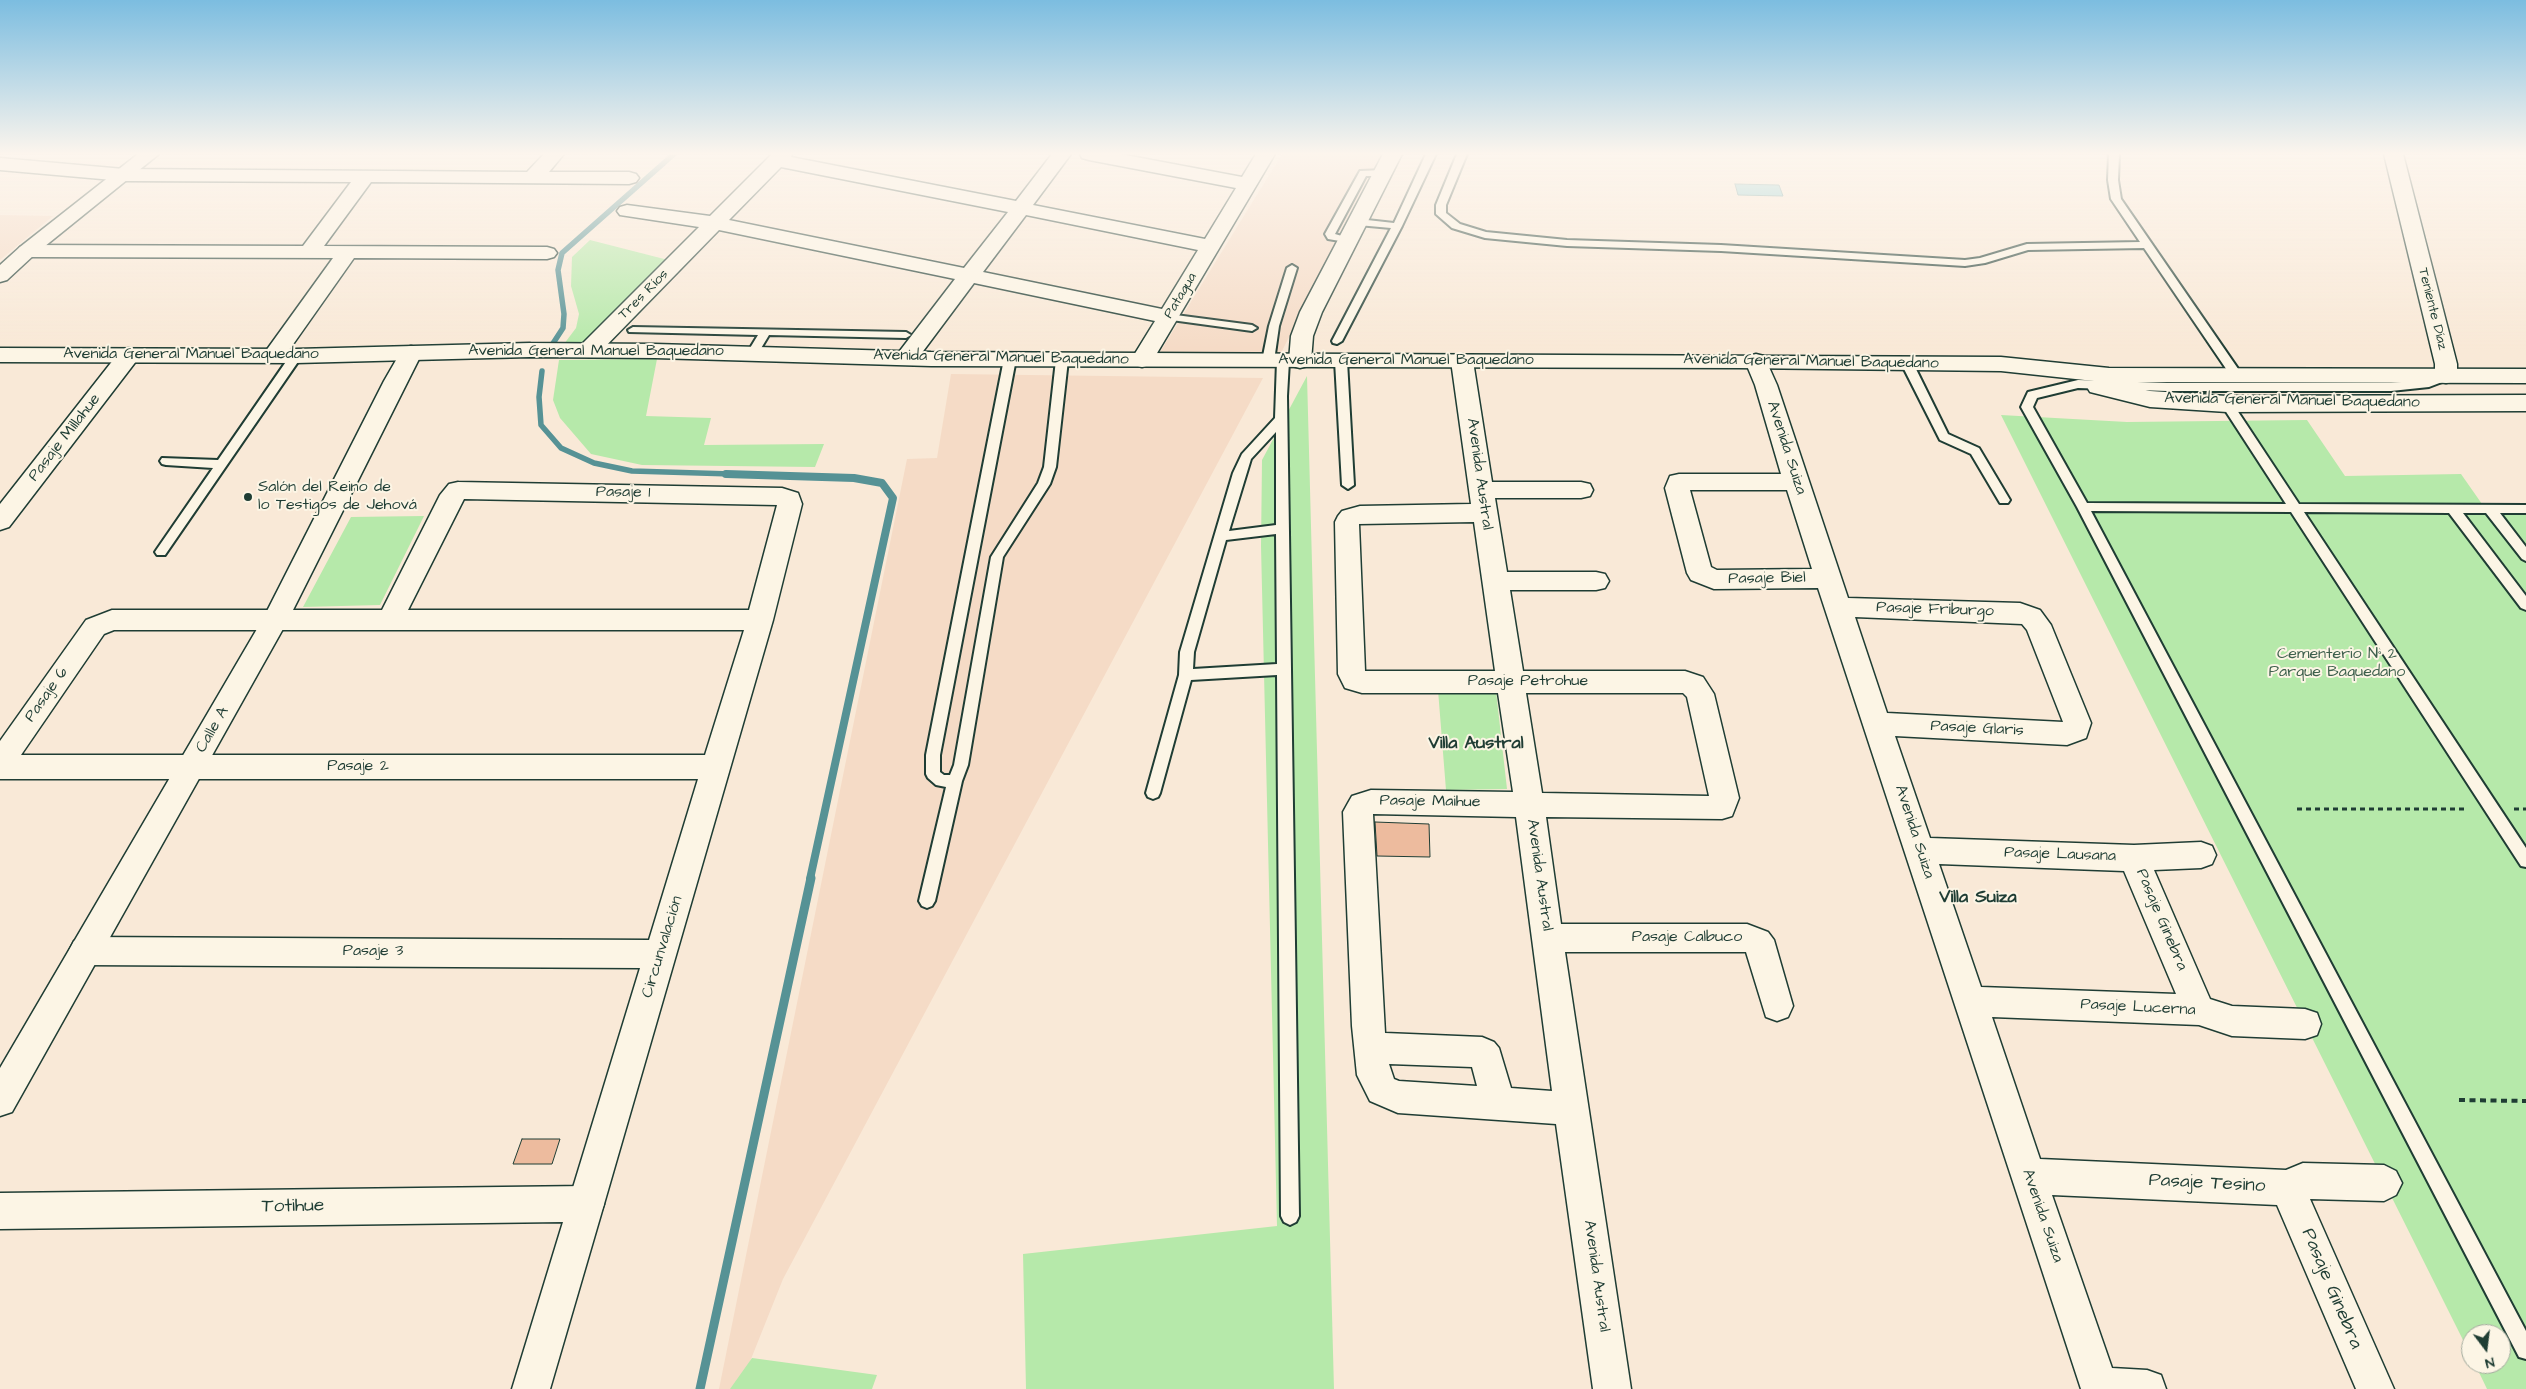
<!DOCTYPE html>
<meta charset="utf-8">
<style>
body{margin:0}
#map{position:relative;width:2526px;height:1389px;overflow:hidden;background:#f9e9d7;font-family:"Architects Daughter",sans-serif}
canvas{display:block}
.north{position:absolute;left:2461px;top:1324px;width:50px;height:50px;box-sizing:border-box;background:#fcf5e5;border:1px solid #a4ab9e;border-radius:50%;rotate:165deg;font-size:14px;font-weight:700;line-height:20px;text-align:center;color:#1f3d34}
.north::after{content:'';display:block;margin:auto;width:18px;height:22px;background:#1f3d34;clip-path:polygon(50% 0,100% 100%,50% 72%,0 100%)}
</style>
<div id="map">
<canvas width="2526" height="1389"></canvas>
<div class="north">N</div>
</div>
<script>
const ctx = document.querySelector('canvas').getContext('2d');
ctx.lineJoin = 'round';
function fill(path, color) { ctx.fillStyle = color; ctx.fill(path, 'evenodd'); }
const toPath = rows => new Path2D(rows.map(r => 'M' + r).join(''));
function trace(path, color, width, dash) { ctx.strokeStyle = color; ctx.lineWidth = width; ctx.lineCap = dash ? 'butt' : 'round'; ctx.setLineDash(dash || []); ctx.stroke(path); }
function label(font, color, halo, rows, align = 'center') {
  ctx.font = font + ' "Architects Daughter",sans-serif'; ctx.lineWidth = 4; ctx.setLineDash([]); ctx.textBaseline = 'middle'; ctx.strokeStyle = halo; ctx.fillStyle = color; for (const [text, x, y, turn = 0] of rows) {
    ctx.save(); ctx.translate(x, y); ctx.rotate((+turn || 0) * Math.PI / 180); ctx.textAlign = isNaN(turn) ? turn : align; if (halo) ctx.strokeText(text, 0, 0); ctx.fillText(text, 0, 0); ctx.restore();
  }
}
const built = toPath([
 [1282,154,1381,154,1281,353,1160,352],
 [0,215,53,216,0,260],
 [951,374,1263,378,783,1279,739,1389,719,1389,907,459,937,458]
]);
const green = toPath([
 [590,240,676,262,593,344,564,344,576,328,579,314,571,286,572,257],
 [657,359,646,416,711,418,704,445,824,444,815,467,642,465,591,454,560,418,553,400,559,360],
 [1307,376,1334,1389,1026,1389,1023,1254,1277,1226,1261,546,1262,460],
 [2001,415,2127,422,2307,420,2345,476,2461,474,2482,504,2526,504,2526,1389,2487,1389,2475,1364,2501,1364,2501,1334,2471,1334,2471,1356],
 [424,516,380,605,303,607,351,517],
 [1438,690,1496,691,1507,789,1446,790],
 [752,1358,877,1375,872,1389,730,1389]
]);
const water = toPath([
 [1735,184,1779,185,1783,196,1738,195,1735,184]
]);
const streamFar2 = toPath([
 [550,348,563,328,564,314,558,270,562,253,674,154],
 [542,371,539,397,541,425,561,448,594,463,632,471,765,475]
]);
const streamFar1 = toPath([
 [726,474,854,478,882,483,893,498,810,879]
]);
const stream = toPath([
 [700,1389,811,878]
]);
const building = toPath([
 [1375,822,1429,824,1430,857,1377,856,1375,822],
 [522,1139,560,1139,552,1164,513,1164,522,1139]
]);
const pathFar1 = toPath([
 [2297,809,2468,809],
 [2514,809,2526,809]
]);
const path = toPath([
 [2459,1100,2526,1101]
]);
const service = toPath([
 [1426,154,1436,154,1402,226,1342,341,1337,344,1333,343,1332,341,1391,228,1358,225,1353,222,1358,219,1394,223,1426,154],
 [1457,154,1467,154,1446,205,1446,213,1460,224,1486,232,1567,240,1721,245,1965,260,1980,258,2027,244,2140,242,2111,199,2108,180,2109,154,2119,154,2118,180,2121,199,2243,376,2237,380,2233,379,2144,248,2028,250,1985,263,1965,266,1721,251,1567,246,1485,238,1452,228,1436,214,1436,205,1457,154],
 [1360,171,1383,170,1388,173,1383,176,1366,176,1335,234,1352,239,1352,243,1328,239,1325,234,1360,171],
 [1292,265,1297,268,1279,326,1274,361,1268,365,1262,361,1269,326,1287,268,1292,265],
 [1168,314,1252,325,1257,328,1252,331,1164,319,1164,315,1168,314],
 [633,327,906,332,911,335,906,338,769,335,757,355,753,357,747,353,758,335,629,332,628,330,633,327],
 [296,352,302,356,165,555,157,555,155,552,157,549,213,468,166,465,162,464,160,461,162,458,218,460,292,353,296,352],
 [1010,355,1016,359,940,755,940,772,944,775,950,775,954,765,991,557,1038,483,1044,467,1056,360,1062,356,1068,360,1056,467,1050,484,1003,557,968,765,962,781,935,901,932,906,927,908,922,906,919,901,946,787,936,785,928,778,926,774,926,755,1004,359,1010,355],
 [1283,357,1289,361,1287,396,1299,1216,1296,1222,1290,1225,1284,1222,1281,1216,1277,675,1191,680,1160,793,1158,797,1153,799,1148,797,1146,793,1179,675,1180,652,1233,473,1242,454,1275,418,1277,361,1283,357],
 [1276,432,1276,525,1229,531,1251,459,1276,432],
 [1276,534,1277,664,1193,669,1194,652,1226,540,1276,534],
 [1341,357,1347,361,1354,485,1348,489,1342,485,1335,361,1341,357],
 [1907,359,1913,363,1948,434,1979,448,2010,500,2008,503,2000,503,1971,454,1940,440,1901,363,1907,359],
 [2446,372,2452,376,2450,379,2429,387,2391,391,2167,391,2078,388,2037,398,2033,407,2087,503,2286,504,2221,404,2227,400,2231,401,2299,504,2526,505,2526,513,2500,513,2526,547,2526,561,2522,559,2486,513,2463,513,2526,596,2526,610,2521,608,2449,513,2304,512,2526,848,2526,867,2521,866,2291,512,2091,511,2526,1331,2526,1359,2519,1357,2077,507,2021,407,2028,392,2078,380,2167,383,2391,383,2423,380,2446,372]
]);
const minor = toPath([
 [544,154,564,154,549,172,629,172,636,174,639,178,636,182,629,184,371,182,324,246,547,247,554,249,557,253,554,257,547,259,354,258,282,360,274,362,266,360,263,355,333,258,27,257,20,255,17,251,20,247,27,245,303,246,351,182,124,181,0,170,0,158,124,169,527,172,544,154],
 [772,154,792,154,791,157,1016,201,1052,154,1071,154,1033,205,1205,239,1236,188,1089,160,1082,158,1080,154,1120,154,1242,177,1256,154,1275,154,1150,365,1142,367,1134,365,1131,360,1155,321,974,283,915,362,907,364,899,362,896,357,899,352,955,279,719,230,597,355,589,357,581,355,578,350,581,345,699,227,620,215,617,211,620,207,627,205,710,216,772,154],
 [781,167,1008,212,964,268,729,220,781,167],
 [1026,215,1198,250,1162,309,983,272,1026,215],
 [2384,154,2403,154,2457,364,2457,376,2454,381,2446,383,2438,381,2435,376,2435,364,2384,154],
 [129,348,137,350,140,355,137,360,9,527,0,530,0,504,121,350,129,348],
 [1462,354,1470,356,1473,361,1492,482,1581,482,1590,484,1593,490,1590,496,1581,498,1495,498,1507,572,1596,572,1605,574,1609,581,1605,588,1596,590,1510,590,1523,671,1685,671,1703,677,1714,694,1739,798,1732,816,1722,819,1546,817,1561,924,1747,924,1768,932,1774,940,1793,1006,1788,1017,1777,1021,1766,1017,1746,952,1565,952,1631,1389,1593,1389,1556,1124,1398,1113,1370,1101,1357,1075,1352,1026,1343,812,1348,803,1352,796,1371,790,1513,792,1498,693,1362,693,1345,688,1338,674,1335,522,1338,516,1342,511,1360,506,1471,504,1451,361,1454,356,1462,354],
 [1474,522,1495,671,1365,671,1359,524,1474,522],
 [1526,693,1683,693,1687,697,1709,796,1542,793,1526,693],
 [1373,814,1516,817,1552,1091,1511,1088,1499,1048,1494,1042,1482,1037,1385,1033,1373,814],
 [1389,1064,1472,1067,1477,1086,1399,1081,1394,1079,1389,1064],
 [1756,354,1764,356,1777,385,1848,598,2020,603,2040,610,2051,625,2091,723,2086,738,2067,745,1895,736,1930,838,2134,845,2201,842,2212,846,2216,855,2212,864,2201,868,2154,870,2210,999,2232,1006,2305,1009,2317,1013,2321,1024,2317,1035,2305,1039,2232,1036,2199,1025,1992,1017,2040,1159,2286,1170,2303,1163,2384,1165,2396,1171,2402,1183,2396,1195,2384,1201,2310,1199,2394,1389,2356,1389,2277,1205,2052,1195,2112,1368,2147,1370,2161,1375,2166,1389,2081,1389,1818,588,1714,589,1691,580,1687,573,1665,488,1670,476,1679,474,1781,474,1755,385,1745,361,1748,356,1756,354],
 [1690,490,1787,490,1812,569,1717,570,1711,567,1690,490],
 [1855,617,2022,624,2027,630,2063,722,1887,713,1855,617],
 [1939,864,2124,871,2176,994,1981,987,1939,864],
 [458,482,782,488,798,493,802,504,773,620,604,1204,599,1217,586,1222,573,1217,568,1204,640,968,85,965,74,961,69,951,74,941,85,937,649,940,698,779,0,779,0,741,86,620,112,610,382,610,440,495,449,484,458,482],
 [464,499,777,505,749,610,408,610,464,499],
 [114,630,744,630,705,755,21,755,104,634,114,630]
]);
const tertiary = toPath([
 [138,154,159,154,34,255,7,280,0,282,0,265,20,247,138,154],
 [1383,154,1402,154,1322,312,1313,336,1311,361,1308,366,1300,368,1292,366,1289,361,1291,336,1300,312,1383,154],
 [411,346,419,348,422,353,288,620,12,1112,0,1116,0,1068,264,617,384,381,403,348,411,346],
 [586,1186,599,1191,604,1204,550,1389,512,1389,563,1222,0,1229,0,1193,586,1186]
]);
const secondary = toPath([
 [530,343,655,344,931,352,2001,357,2109,368,2526,369,2526,383,2110,382,2150,391,2227,396,2526,395,2526,411,2227,412,2150,407,2090,392,2087,387,2090,382,2094,381,2001,371,1739,368,931,366,655,358,530,357,296,363,0,362,0,348,296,349,530,343]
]);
const markers = [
 [248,497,5,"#1f3d34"]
];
const farStreetnames = [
 ["Tres Ríos",644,295,-45],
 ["Patagua",1181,296,-59],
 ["Teniente Díaz",2432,309,76]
];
const streetNames = [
 ["Avenida General Manuel Baquedano",596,352],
 ["Avenida General Manuel Baquedano",191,355],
 ["Avenida General Manuel Baquedano",1001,358,1],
 ["Avenida General Manuel Baquedano",1406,361],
 ["Avenida General Manuel Baquedano",1811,362,1],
 ["Avenida General Manuel Baquedano",2292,401,1],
 ["Pasaje Millahue",65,438,-52],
 ["Avenida Suiza",1786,448,72],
 ["Avenida Austral",1479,474,82],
 ["Pasaje 1",623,493,1],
 ["Pasaje Biel",1767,579,-1],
 ["Pasaje Friburgo",1935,610,2],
 ["Pasaje Petrohue",1528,682],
 ["Pasaje 6",47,695,-55],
 ["Pasaje Glaris",1977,729,3],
 ["Calle A",213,730,-60],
 ["Pasaje 2",358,767],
 ["Pasaje Maihue",1430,802,1],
 ["Avenida Suiza",1914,832,72],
 ["Pasaje Lausana",2060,855,2],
 ["Avenida Austral",1539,875,82],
 ["Pasaje Ginebra",2161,920,67],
 ["Pasaje Calbuco",1687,938],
 ["Circunvalación",663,947,-73],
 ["Pasaje 3",373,952],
 ["Pasaje Lucerna",2138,1008,3],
 ["Avenida Suiza",2042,1216,71],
 ["Avenida Austral",1596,1276,82]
];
const poiNames = [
 ["Salón del Reino de",258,488],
 ["lo Testigos de Jehová",258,506]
];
const parkNames = [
 ["Cementerio N° 2",2337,655],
 ["Parque Baquedano",2337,673]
];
const neighbourhoodNames = [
 ["Villa Austral",1476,744],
 ["Villa Suiza",1978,898]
];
const nearStreetnames = [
 ["Pasaje Tesino",2207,1184,3],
 ["Totihue",293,1207,-1],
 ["Pasaje Ginebra",2331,1289,67]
];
fill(built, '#f5dbc6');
fill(green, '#b6e9aa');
fill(water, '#7bcbd5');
trace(water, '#569295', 1);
trace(streamFar2, '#569295', 5.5);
trace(streamFar1, '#569295', 8);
trace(stream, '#569295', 9);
fill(building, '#edbb9e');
trace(building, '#1f3d34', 1);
trace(service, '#1f3d34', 4);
trace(minor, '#1f3d34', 3);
trace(tertiary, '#1f3d34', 3);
trace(secondary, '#1f3d34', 3);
trace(pathFar1, '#1f3d34', 3, [5, 4]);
trace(path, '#1f3d34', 4, [6, 4.5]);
fill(service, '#fcf5e5');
fill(minor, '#fcf5e5');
fill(tertiary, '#fcf5e5');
fill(secondary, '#fcf5e5');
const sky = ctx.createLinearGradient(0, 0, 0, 349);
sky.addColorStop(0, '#7cbde0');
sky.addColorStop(0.44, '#fcf5ed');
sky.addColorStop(1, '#fcf5ed00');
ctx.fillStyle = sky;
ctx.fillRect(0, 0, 2526, 349);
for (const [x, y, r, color] of markers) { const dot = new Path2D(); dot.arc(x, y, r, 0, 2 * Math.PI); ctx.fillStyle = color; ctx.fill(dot); trace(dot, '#fcf5e5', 2); }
label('14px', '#1f3d34', '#fcf5e5', farStreetnames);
label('16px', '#1f3d34', '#fcf5e5', streetNames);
label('16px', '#1f3d34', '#fcf5e5', poiNames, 'left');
label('16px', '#3d5f4c', '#fcf5e5', parkNames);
label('bold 18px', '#1f3d34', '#fcf5e5', neighbourhoodNames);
label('19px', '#1f3d34', '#fcf5e5', nearStreetnames);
</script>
